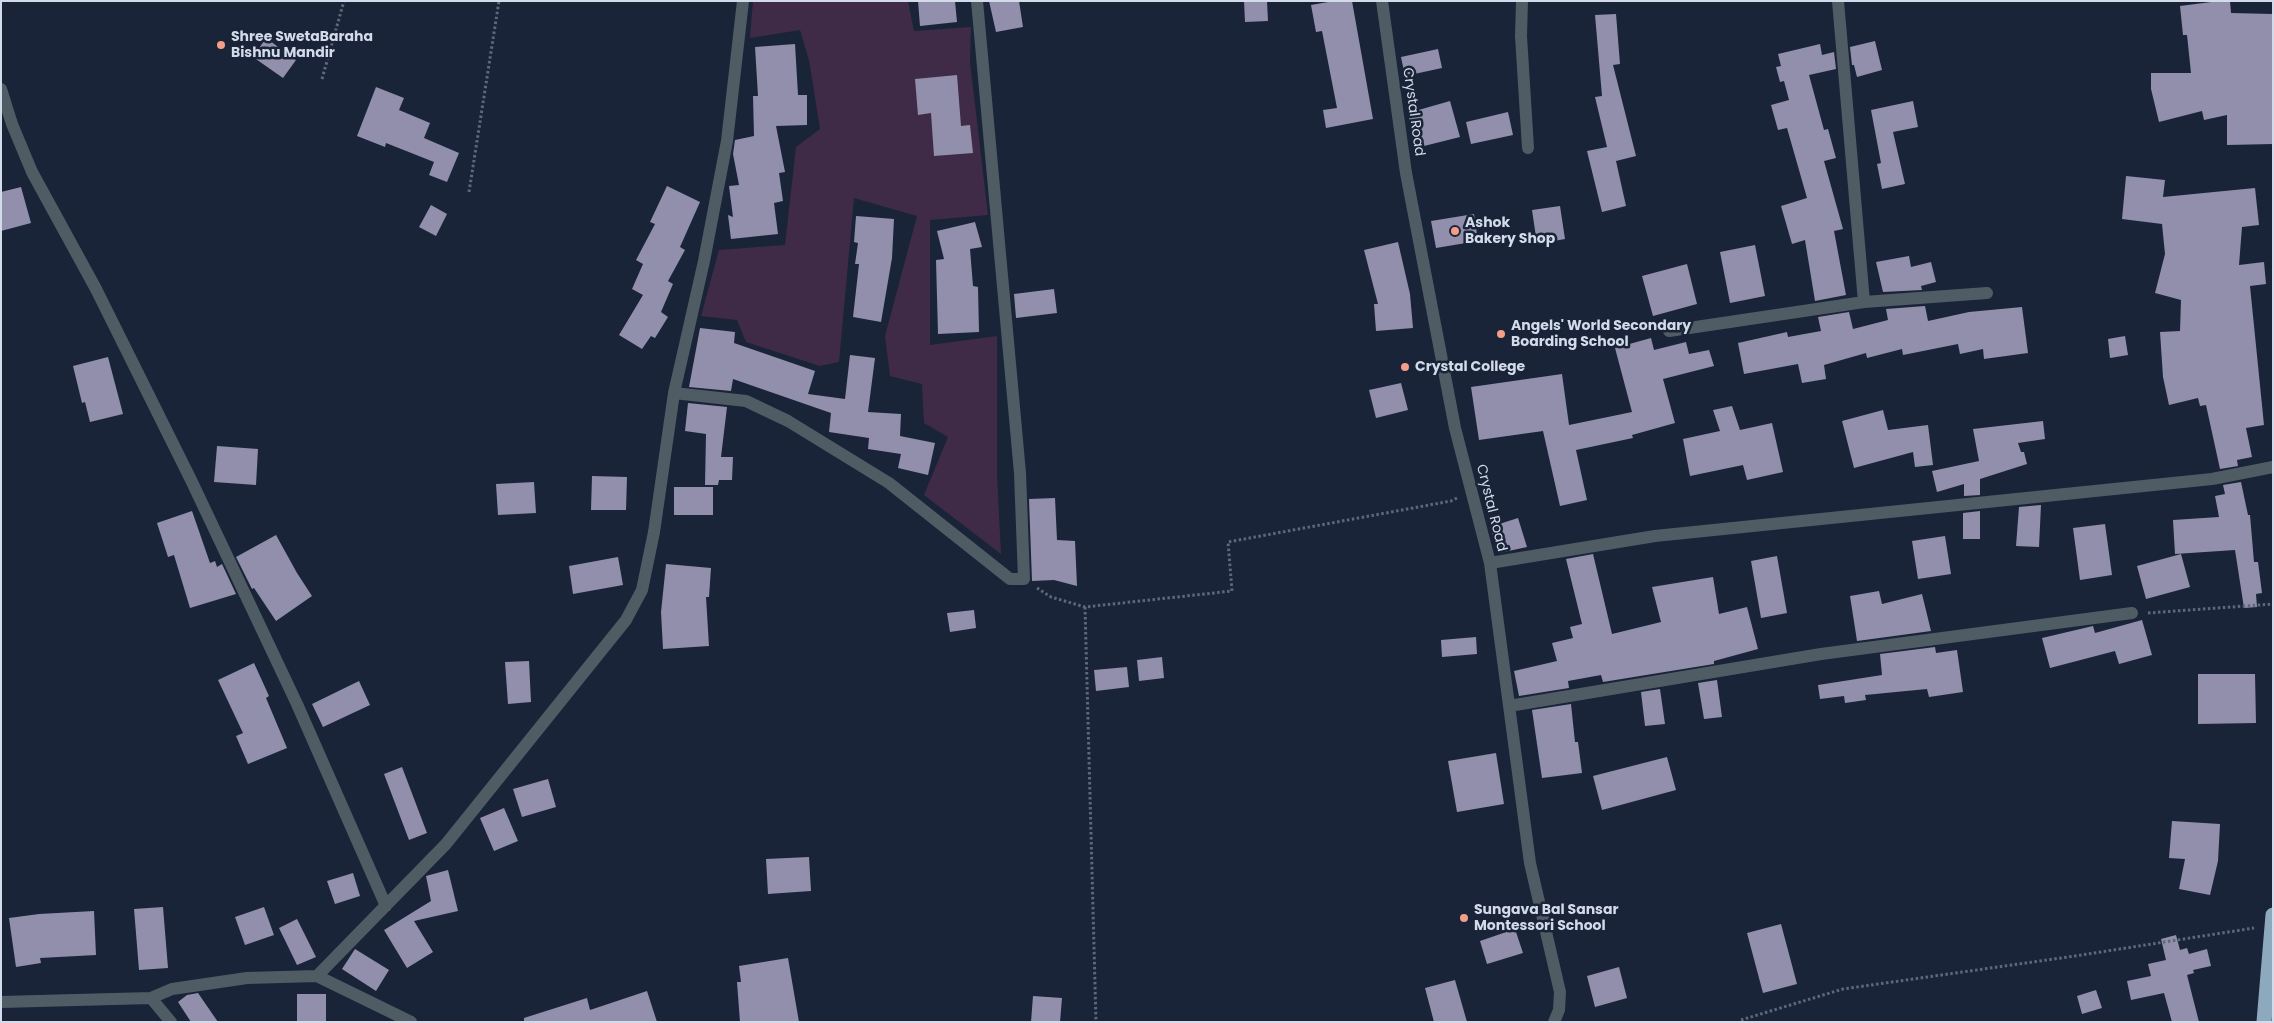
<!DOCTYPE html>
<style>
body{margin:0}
#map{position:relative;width:2274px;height:1023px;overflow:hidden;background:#192439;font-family:Poppins,sans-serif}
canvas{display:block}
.frame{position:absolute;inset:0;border:2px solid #d3dae9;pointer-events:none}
</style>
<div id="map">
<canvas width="2274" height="1023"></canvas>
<div class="frame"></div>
</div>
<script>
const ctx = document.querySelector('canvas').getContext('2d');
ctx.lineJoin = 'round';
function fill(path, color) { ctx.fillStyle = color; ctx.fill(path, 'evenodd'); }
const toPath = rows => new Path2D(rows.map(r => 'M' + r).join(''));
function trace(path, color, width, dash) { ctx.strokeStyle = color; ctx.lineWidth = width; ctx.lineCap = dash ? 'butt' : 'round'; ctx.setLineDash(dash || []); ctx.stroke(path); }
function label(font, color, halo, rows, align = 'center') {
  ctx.font = font + ' Poppins,sans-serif'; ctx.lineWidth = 5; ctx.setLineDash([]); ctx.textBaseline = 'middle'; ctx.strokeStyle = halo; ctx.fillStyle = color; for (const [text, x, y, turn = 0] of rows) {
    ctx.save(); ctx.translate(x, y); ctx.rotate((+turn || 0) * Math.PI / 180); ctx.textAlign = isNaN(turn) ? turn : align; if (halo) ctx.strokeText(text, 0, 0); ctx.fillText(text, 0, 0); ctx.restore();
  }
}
const green = toPath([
 [753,1,908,1,914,31,971,27,970,62,988,215,930,220,930,345,997,336,997,474,1001,554,924,495,948,437,924,423,922,384,890,376,885,336,917,216,854,198,839,362,820,366,746,342,737,320,701,316,719,250,785,245,796,147,820,129,809,60,800,30,750,38]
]);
const building = toPath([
 [918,1,955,1,957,22,920,26],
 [989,1,1019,1,1023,27,996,32],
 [1244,1,1267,1,1268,21,1245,22],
 [1334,1,1352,1,1373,119,1326,128,1323,110,1337,108,1322,31,1316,32,1311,5],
 [2219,1,2230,1,2231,13,2273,14,2273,144,2227,145,2227,115,2204,120,2202,111,2159,122,2151,89,2151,73,2191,73,2187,35,2183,35,2180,6],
 [1616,14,1620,64,1613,65,1636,156,1616,161,1626,206,1602,212,1587,151,1607,147,1595,97,1602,96,1595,15],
 [266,38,296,60,283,78,253,57],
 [1875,41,1882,70,1857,77,1854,65,1852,65,1850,47],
 [795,44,798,95,807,95,807,125,776,126,785,172,779,173,783,201,774,203,778,234,731,239,728,215,733,217,729,186,739,185,733,154,735,140,754,136,753,96,758,96,755,47],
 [1820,44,1822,55,1834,52,1836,69,1809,75,1824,130,1828,129,1836,158,1824,161,1843,229,1834,231,1846,295,1815,301,1805,240,1792,244,1781,206,1807,198,1787,128,1778,130,1771,105,1789,100,1784,81,1780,82,1776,67,1781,66,1778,54],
 [1438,49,1442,68,1405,76,1401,57],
 [957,75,961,126,970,125,973,153,934,156,931,113,918,115,915,79],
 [376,87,404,98,399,110,430,123,424,138,459,153,447,182,429,175,434,162,386,143,385,147,357,136],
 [1450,101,1460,137,1416,148,1408,113],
 [1913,101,1918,127,1893,132,1905,184,1882,189,1877,164,1881,163,1871,110],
 [1508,112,1513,135,1471,144,1466,122],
 [2126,176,2165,180,2163,197,2255,188,2259,225,2242,227,2239,265,2264,262,2266,284,2250,286,2264,425,2246,428,2252,457,2237,460,2238,466,2220,469,2206,405,2200,406,2198,398,2169,405,2163,377,2160,332,2180,331,2181,300,2155,293,2165,254,2162,224,2122,219],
 [667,186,700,202,680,247,685,250,668,281,673,284,661,312,668,317,655,338,651,336,642,349,619,335,643,295,632,289,643,264,636,260,655,224,650,222],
 [21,187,31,223,1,231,1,192],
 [431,205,447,214,436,236,419,227],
 [1560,206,1565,239,1537,244,1532,210],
 [1474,214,1478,241,1436,248,1431,221],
 [856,216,894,219,892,258,881,322,853,317,859,264,855,264,858,243,854,242],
 [975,222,982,247,970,249,973,286,978,287,979,332,938,334,936,260,944,259,937,231],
 [1398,242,1410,294,1413,328,1376,331,1374,304,1378,304,1364,250],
 [1755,245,1765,296,1730,303,1720,252],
 [1909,256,1911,267,1931,262,1936,282,1921,286,1922,290,1883,292,1876,262],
 [1687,264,1697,304,1653,316,1642,276],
 [1054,289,1057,313,1016,318,1014,294],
 [1925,306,1928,321,1969,312,2022,307,2028,353,1984,359,1983,349,1960,354,1958,344,1903,355,1902,349,1867,358,1866,353,1824,365,1826,379,1802,383,1798,364,1744,374,1738,343,1787,332,1788,337,1821,331,1818,317,1849,312,1853,329,1888,320,1886,309],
 [700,328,735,332,734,343,815,371,808,394,845,399,850,355,875,358,868,412,901,414,900,436,935,443,928,475,898,468,901,454,868,449,869,438,829,432,831,413,733,379,731,391,689,387],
 [2125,336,2128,355,2110,358,2108,339],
 [1651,338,1654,350,1686,342,1689,354,1709,350,1714,366,1663,379,1675,423,1632,435,1633,438,1576,450,1587,500,1560,506,1543,431,1479,440,1471,387,1562,374,1569,425,1632,412,1615,348],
 [108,357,123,414,90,422,85,402,82,403,73,366],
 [1401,383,1408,410,1376,418,1369,390],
 [688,403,727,407,721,457,733,457,732,480,719,480,718,485,705,485,706,434,685,431],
 [1732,406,1740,430,1772,423,1783,472,1747,480,1743,465,1690,476,1683,439,1720,431,1713,410],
 [1883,410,1888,430,1928,425,1933,465,1915,467,1913,452,1854,468,1842,421],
 [2043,421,2045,439,2018,443,2021,452,2024,452,2027,464,1980,479,1980,495,1964,496,1964,484,1937,492,1932,471,1979,461,1973,429],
 [217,446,258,449,256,485,214,482],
 [592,476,627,477,626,510,591,510],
 [534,482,536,513,498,515,496,484],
 [2241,482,2248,515,2250,515,2254,562,2258,562,2262,593,2256,594,2257,607,2244,608,2235,550,2175,554,2173,520,2219,517,2215,496,2225,494,2223,485],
 [674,487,713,487,713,515,674,515],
 [1055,498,1057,540,1075,541,1077,586,1054,580,1032,581,1029,499],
 [2041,505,2039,547,2016,546,2019,507],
 [192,511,210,563,215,561,217,567,222,564,236,594,190,608,174,555,168,557,157,523],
 [1980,511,1980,539,1963,539,1963,513],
 [1518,518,1527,547,1499,553,1490,527],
 [2105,524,2112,575,2080,580,2073,528],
 [276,535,297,573,312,596,276,621,254,588,252,589,236,557],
 [1945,536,1951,574,1918,579,1912,541],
 [1593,554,1612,634,1661,622,1652,587,1713,577,1719,614,1747,607,1758,649,1714,661,1714,664,1603,682,1601,675,1568,681,1569,688,1519,696,1514,671,1557,661,1552,643,1573,638,1570,627,1582,624,1566,559],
 [2181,554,2190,587,2146,599,2137,566],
 [1777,556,1787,613,1761,618,1751,561],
 [618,557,623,585,573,594,569,566],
 [666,564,711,568,709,597,706,597,709,646,663,649,661,612],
 [1879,591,1882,604,1922,594,1931,631,1857,641,1850,596],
 [974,610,976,628,950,632,947,613],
 [2142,620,2152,655,2119,664,2115,651,2050,668,2042,638,2093,626,2095,633],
 [1476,637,1477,654,1442,657,1441,640],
 [1935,647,1936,653,1957,650,1963,692,1929,697,1927,689,1865,695,1866,700,1845,703,1844,696,1820,699,1818,685,1882,675,1880,654],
 [1162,657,1164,678,1139,681,1137,660],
 [529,661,531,702,508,704,505,662],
 [254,663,269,696,266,698,287,748,248,764,236,736,243,733,218,680],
 [1127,667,1129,687,1096,691,1094,670],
 [2198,674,2255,674,2256,723,2198,724],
 [1717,680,1722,717,1704,719,1698,683],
 [359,681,370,705,323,727,312,704],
 [1660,689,1665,724,1645,726,1641,692],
 [1571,704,1575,742,1578,742,1582,773,1542,778,1532,710],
 [1496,753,1504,804,1457,812,1448,761],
 [1667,757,1676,790,1602,810,1593,776],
 [402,767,427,833,409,840,384,774],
 [548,779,556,807,522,817,513,789],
 [504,808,518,841,494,851,480,818],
 [2172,821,2220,824,2218,861,2210,895,2179,889,2185,859,2169,858],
 [809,857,811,891,768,894,766,859],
 [448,870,458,911,414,921,433,952,407,968,384,930,431,901,426,876],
 [353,873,360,896,335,904,327,881],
 [163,907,168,968,139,970,134,909],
 [264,907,274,935,245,945,235,917],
 [94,911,96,955,40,958,41,963,16,967,9,918,39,914],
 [297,919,316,957,297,965,279,928],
 [1781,924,1797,984,1763,993,1747,933],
 [1515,929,1523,953,1487,964,1480,941],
 [2176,935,2180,950,2187,948,2189,954,2207,949,2211,966,2193,970,2194,973,2187,975,2199,1022,2172,1022,2164,993,2131,1000,2127,981,2151,976,2148,964,2166,960,2161,939],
 [355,949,389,970,376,991,342,969],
 [788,958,799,1022,740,1022,737,982,741,982,739,966],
 [1619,967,1627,998,1595,1007,1587,976],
 [1455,980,1467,1022,1434,1022,1425,988],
 [2096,990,2102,1008,2082,1014,2077,996],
 [647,991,657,1022,524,1022,524,1018,587,998,590,1010],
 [198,993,218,1022,191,1022,178,1002,187,995],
 [297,994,326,994,326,1022,297,1022],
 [1033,996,1062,998,1060,1022,1031,1022]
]);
const path = toPath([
 [322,79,344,1],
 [469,192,499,1],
 [1037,588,1051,597,1085,607,1232,591,1228,542,1451,501,1457,498],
 [1085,607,1096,1022],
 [2148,613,2273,604],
 [1741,1020,1843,989,2075,956,2254,928]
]);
const minor = toPath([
 [1382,1,1406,173,1455,428,1490,563,1530,863,1560,992,1559,1010,1554,1022],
 [1522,1,1521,36,1528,148],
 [1838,1,1864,302],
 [1,89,12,124,32,172,96,289,192,482,297,704,386,906],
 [1669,331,1864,302,1987,293],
 [674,393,746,401,788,421,889,483,1010,579,1024,579,1020,473,977,1],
 [1490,563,1655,536,2212,479,2273,467],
 [1509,706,1821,654,2132,613],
 [317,976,446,844,626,620,642,590,654,532,674,393,704,261,727,141,743,1],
 [151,998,171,1022],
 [1,1002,151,998,172,989,247,978,317,976,411,1022]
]);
const highway = toPath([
 [2264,1022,2273,915]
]);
const markers = [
 [221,45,5,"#f49e89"],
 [1455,231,5,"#f49e89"],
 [1501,334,5,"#f49e89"],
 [1405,367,5,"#f49e89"],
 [1464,918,5,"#f49e89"]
];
const poiNames = [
 ["Shree SwetaBaraha",231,37],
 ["Bishnu Mandir",231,53],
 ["Ashok",1465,223],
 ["Bakery Shop",1465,239],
 ["Angels' World Secondary",1511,326],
 ["Boarding School",1511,342],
 ["Crystal College",1415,367],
 ["Sungava Bal Sansar",1474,910],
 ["Montessori School",1474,926]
];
const streetNames = [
 ["Crystal Road",1413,112,82],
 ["Crystal Road",1491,508,76]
];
fill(green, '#3f2b47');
fill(building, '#928fac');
trace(path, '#5e687b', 3, [2.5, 2.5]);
trace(minor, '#505c64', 12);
trace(highway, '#8da9bd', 15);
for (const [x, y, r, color] of markers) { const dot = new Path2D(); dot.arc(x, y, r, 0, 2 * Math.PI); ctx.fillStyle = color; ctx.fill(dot); trace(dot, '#192439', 2); }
label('bold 14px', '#d3dae9', '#192439', poiNames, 'left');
label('14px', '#d3dae9', '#192439', streetNames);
</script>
